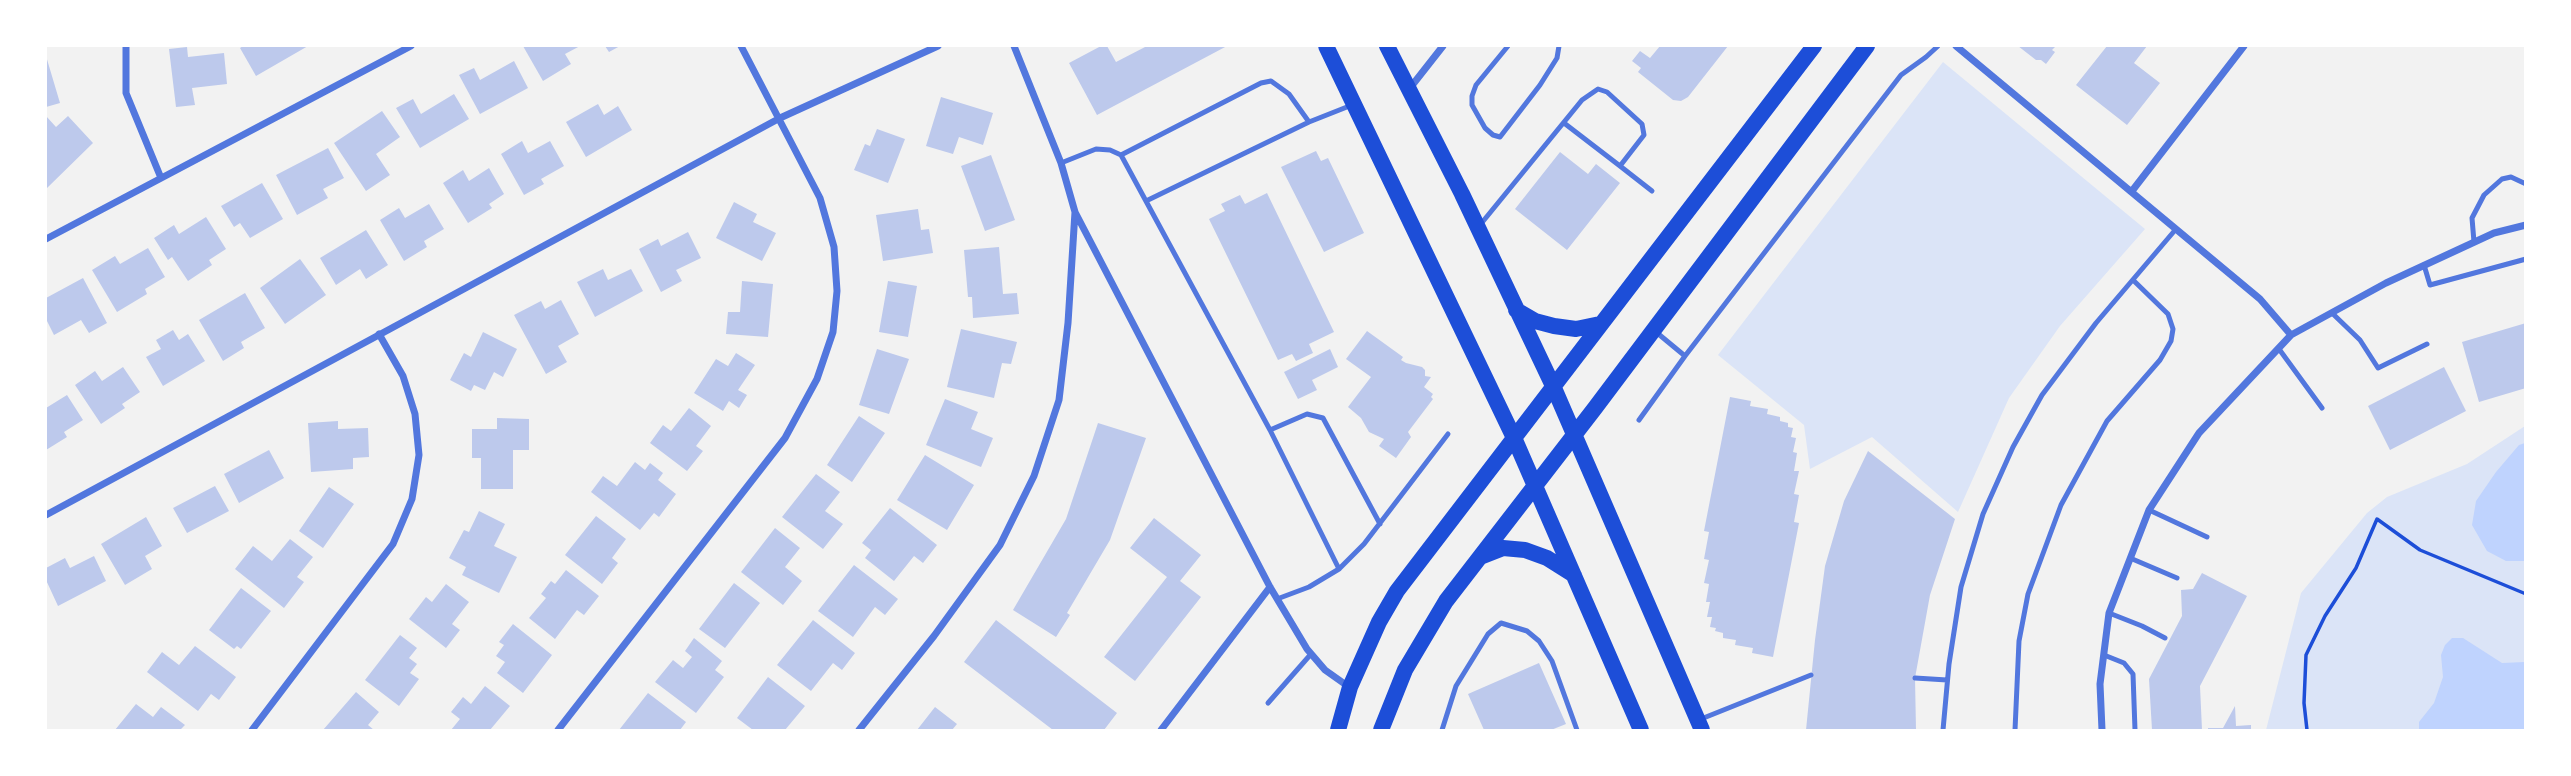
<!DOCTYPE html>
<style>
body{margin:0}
#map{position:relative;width:2571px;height:776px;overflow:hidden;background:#f2f2f2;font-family:Ubuntu,sans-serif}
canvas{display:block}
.frame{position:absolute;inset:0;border:47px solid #fff;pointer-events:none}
</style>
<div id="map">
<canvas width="2571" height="776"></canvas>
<div class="frame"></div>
</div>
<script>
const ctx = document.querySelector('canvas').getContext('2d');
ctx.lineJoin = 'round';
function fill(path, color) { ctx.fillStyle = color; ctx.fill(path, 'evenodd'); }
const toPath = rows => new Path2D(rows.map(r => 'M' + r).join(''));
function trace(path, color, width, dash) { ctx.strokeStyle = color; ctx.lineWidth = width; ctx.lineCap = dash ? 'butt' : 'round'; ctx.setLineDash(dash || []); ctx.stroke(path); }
const green = toPath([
 [1943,62,2145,229,2060,326,2009,398,1958,512,1872,437,1810,469,1804,425,1718,355],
 [2525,426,2525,730,2266,730,2301,593,2367,513,2387,497,2467,464]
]);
const water = toPath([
 [2525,443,2525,561,2506,561,2487,551,2472,525,2476,501,2496,472,2519,445],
 [2452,638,2463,638,2502,663,2525,662,2525,730,2419,730,2419,722,2434,703,2443,677,2441,655,2445,645]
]);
const building = toPath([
 [243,46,308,46,256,76,240,48],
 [523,46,580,46,565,54,571,64,543,81],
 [605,46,620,46,609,52],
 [1101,46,1107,46,1116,62,1147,46,1227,46,1097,115,1069,63],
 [1660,46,1728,46,1688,97,1681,101,1673,100,1638,72,1641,68,1632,61,1640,51,1650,58],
 [2018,46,2056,46,2052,50,2055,52,2046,64,2041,60,2036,60],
 [2107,46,2147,46,2134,63,2160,83,2127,125,2076,85],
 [187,47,188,57,224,53,227,84,192,88,195,105,176,107,169,49],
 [46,56,60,103,46,107],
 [514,61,528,88,480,114,459,75,474,68,480,80],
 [454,94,469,119,420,148,396,108,413,99,421,114],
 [941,97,993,113,983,145,959,137,953,154,926,146],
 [598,104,604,115,618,106,632,130,586,157,566,122],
 [382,111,400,137,376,154,390,175,366,191,334,143],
 [46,116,56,127,68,116,93,143,46,189],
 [877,129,905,139,888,183,854,170,865,144,870,146],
 [522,141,528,153,550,141,564,166,541,179,544,184,524,195,501,154],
 [328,148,344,178,323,189,328,198,297,215,276,175],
 [1316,151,1321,161,1328,158,1364,233,1324,252,1281,167],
 [1560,152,1588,174,1596,164,1620,183,1567,250,1515,209],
 [991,155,1015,220,985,231,961,166],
 [489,168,504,194,489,204,492,208,468,223,443,183,463,170,469,181],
 [262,183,283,219,250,238,240,223,234,227,221,206],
 [1267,193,1334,332,1309,344,1313,353,1296,361,1292,354,1278,360,1209,219,1225,211,1221,204,1240,195,1245,204],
 [734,202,757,214,753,222,776,233,762,261,716,238],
 [429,204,444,229,424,241,427,247,404,261,380,220,399,208,405,218],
 [918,209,921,230,929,229,933,253,883,261,876,215],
 [206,217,226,249,209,260,212,265,188,281,172,257,168,260,154,238,174,225,179,234],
 [366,230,388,265,366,279,360,269,336,285,320,258],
 [688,232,701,258,676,270,682,281,661,292,639,249,658,239,661,246],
 [999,247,1003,294,1017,293,1019,314,973,318,972,297,968,297,964,250],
 [148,248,165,277,145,289,147,294,117,312,92,270,115,256,120,264],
 [300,259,326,295,285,324,260,288],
 [603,269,608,280,631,269,643,291,595,317,577,282],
 [83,278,107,323,89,333,81,320,54,335,46,319,46,298],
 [742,281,773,284,768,337,726,334,728,312,740,312],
 [888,281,917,286,908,337,879,332],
 [245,293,265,328,241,342,244,348,223,361,199,320],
 [561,300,579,334,558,346,567,362,546,374,514,315,541,301,545,309],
 [2526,323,2526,388,2479,402,2462,342],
 [961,329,1017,342,1011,364,1002,363,994,398,947,387],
 [173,330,179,340,188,334,205,361,163,386,146,357,161,349,156,340],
 [1367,331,1403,357,1401,360,1406,363,1422,367,1425,370,1425,376,1431,377,1424,387,1433,394,1431,397,1433,399,1408,432,1411,437,1396,458,1379,446,1384,439,1369,432,1361,418,1348,407,1371,377,1346,359],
 [483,332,517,349,503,377,494,372,485,390,474,385,471,391,450,380,464,353,471,357],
 [877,349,909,359,889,414,859,405],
 [1330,349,1338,367,1312,380,1317,390,1298,399,1284,372],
 [736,353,755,365,738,390,747,395,739,408,729,401,723,411,694,393,716,359,728,366],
 [123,367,140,392,122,404,125,408,101,424,75,385,95,371,102,381],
 [2444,367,2466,411,2390,450,2368,406],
 [67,395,83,420,64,432,67,437,46,450,46,408],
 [1730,397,1751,401,1750,406,1768,409,1767,414,1780,417,1780,421,1788,423,1788,427,1793,428,1791,437,1796,438,1793,452,1797,453,1794,471,1799,471,1794,494,1799,495,1794,522,1799,523,1773,657,1752,653,1753,648,1735,645,1736,640,1723,638,1723,633,1715,631,1716,628,1710,627,1712,617,1707,617,1710,602,1706,602,1709,584,1704,583,1709,560,1704,559,1709,532,1704,531],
 [945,399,978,412,971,429,993,438,981,467,926,445],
 [689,408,711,426,696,446,703,451,687,471,650,443,663,425,671,431],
 [859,416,885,433,852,482,827,465],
 [497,418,529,419,529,450,513,450,513,489,481,489,481,458,472,458,472,429,497,429],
 [338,421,338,429,368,428,369,457,353,458,353,469,311,472,308,423],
 [1098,423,1146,438,1110,540,1067,613,1070,615,1056,637,1013,610,1066,519],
 [269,450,284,478,239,503,224,474],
 [1868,451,1955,519,1930,595,1915,678,1916,730,1806,730,1815,640,1825,566,1844,501],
 [925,455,974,485,947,530,897,500],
 [635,462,645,470,650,463,663,473,658,480,676,494,659,517,654,513,640,530,591,492,603,476,617,486],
 [816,474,840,492,825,511,843,524,823,549,782,517],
 [215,486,229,511,187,533,173,508],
 [329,487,354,504,323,548,299,531],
 [890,508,937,545,923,563,914,556,894,581,865,558,871,550,862,543],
 [479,511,505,524,494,546,517,557,499,593,462,575,466,567,449,558,464,530,469,532],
 [596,516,626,539,612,558,618,563,602,584,565,555],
 [146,517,162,546,145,556,152,569,125,585,101,544],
 [1154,518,1201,555,1180,581,1201,597,1135,681,1104,657,1167,577,1130,548],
 [775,528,800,548,785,567,802,581,783,605,741,572],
 [290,539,313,557,297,577,304,582,284,608,235,569,253,546,272,561],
 [94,556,106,581,58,606,46,580,46,568,65,558,70,568],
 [854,565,898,599,885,615,875,607,853,637,818,611],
 [566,570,599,596,584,615,577,610,555,639,529,618,546,598,541,594,551,581,555,584],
 [2202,573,2247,596,2200,686,2202,730,2152,730,2149,679,2182,616,2181,590,2193,589],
 [734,583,760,603,725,648,699,629],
 [446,584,469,602,452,624,460,630,446,648,409,619,426,597,432,602],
 [241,588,271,611,241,649,237,646,234,649,209,630],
 [813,620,855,653,842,670,833,663,811,691,777,665],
 [996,620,1117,713,1104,730,1053,730,964,662],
 [513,624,552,655,523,693,497,673,505,662,496,656,504,645,499,642],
 [400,635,417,648,409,658,417,664,410,673,419,679,399,706,365,680],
 [694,638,722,661,715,670,724,677,696,713,655,682,673,660,683,668,692,657,685,651],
 [195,646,236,677,219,700,211,694,198,711,147,672,162,652,179,665],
 [1539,663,1566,724,1551,730,1484,730,1468,694],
 [768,677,805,706,785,730,753,730,737,718],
 [485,686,510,706,490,730,451,730,460,719,451,712,463,697,471,704],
 [356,692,379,712,368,725,374,730,323,730],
 [648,693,686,722,680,730,619,730],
 [136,704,153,717,161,707,185,725,180,730,115,730],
 [2235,706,2236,726,2251,725,2251,730,2208,730,2208,728,2223,728],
 [935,707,957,724,952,730,917,730]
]);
const path = toPath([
 [2307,730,2304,703,2306,655,2325,616,2356,568,2377,519,2420,550,2526,594]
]);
const service = toPath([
 [1508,46,1476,85,1472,96,1472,105,1485,128,1493,135,1500,137,1540,85,1557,58,1559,46],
 [1309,122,1352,105],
 [1564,123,1620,166],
 [1121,155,1261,83,1271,81,1289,94,1309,122,1146,201],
 [1061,163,1096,149,1110,150,1121,155,1270,430],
 [1480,225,1582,100,1598,89,1607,92,1642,124,1644,135,1620,166,1652,191],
 [2474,242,2472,218,2484,195,2502,179,2511,177,2526,184],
 [2424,265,2430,285,2526,259],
 [2332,313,2360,340,2378,368,2427,344],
 [2279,349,2322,408],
 [1685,356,1901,75,1926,57,1938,46],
 [1639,420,1685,356,1656,332],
 [2149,510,2207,537],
 [2130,558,2177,578],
 [1339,569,1270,430,1307,414,1323,418,1380,524],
 [1277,599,1309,587,1339,569,1364,544,1448,434],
 [2109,613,2142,626,2165,638],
 [2104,655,2124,663,2133,674,2135,730],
 [1915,678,1947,680],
 [1268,703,1311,654],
 [1701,719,1811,675],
 [1442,730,1456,686,1488,634,1501,623,1527,631,1539,641,1552,661,1577,730],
 [1943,730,1949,664,1961,587,1983,514,2013,447,2042,395,2096,323,2176,229],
 [2015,730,2019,641,2028,594,2061,505,2107,421,2160,360,2171,341,2173,329,2168,314,2133,280]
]);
const minor = toPath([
 [126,46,126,93,161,178],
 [1956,46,2260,299,2291,335],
 [1410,88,1443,46],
 [2132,191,2244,46],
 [1075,212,1270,587,1307,649,1325,670,1349,687],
 [46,239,411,46],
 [46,515,780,118,938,46],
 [252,730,393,544,412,499,419,455,415,414,403,376,379,334],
 [558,730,785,438,817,379,833,332,837,291,834,247,820,198,741,46],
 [859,730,934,636,1000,545,1034,476,1059,400,1068,323,1075,212,1061,163,1014,46],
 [1161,730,1270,587],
 [2102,730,2100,684,2109,613,2149,510,2199,433,2291,335,2386,283,2494,233,2526,225]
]);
const primary = toPath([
 [1326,46,1515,440,1641,730],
 [1387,46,1462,194,1554,388,1702,730],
 [1516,310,1535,321,1554,326,1576,329,1600,324],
 [1480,557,1503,548,1525,550,1547,558,1574,575],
 [1338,730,1350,687,1379,622,1397,591,1814,46],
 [1381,730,1405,670,1446,601,1595,408,1867,46]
]);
fill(green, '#dbe4f7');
fill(water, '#bfd3fe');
fill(building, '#bdc9ec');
trace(path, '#1d4ed8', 3.5);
trace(service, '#5277de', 5);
trace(minor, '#5277de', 7);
trace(primary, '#1d4ed8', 16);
</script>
